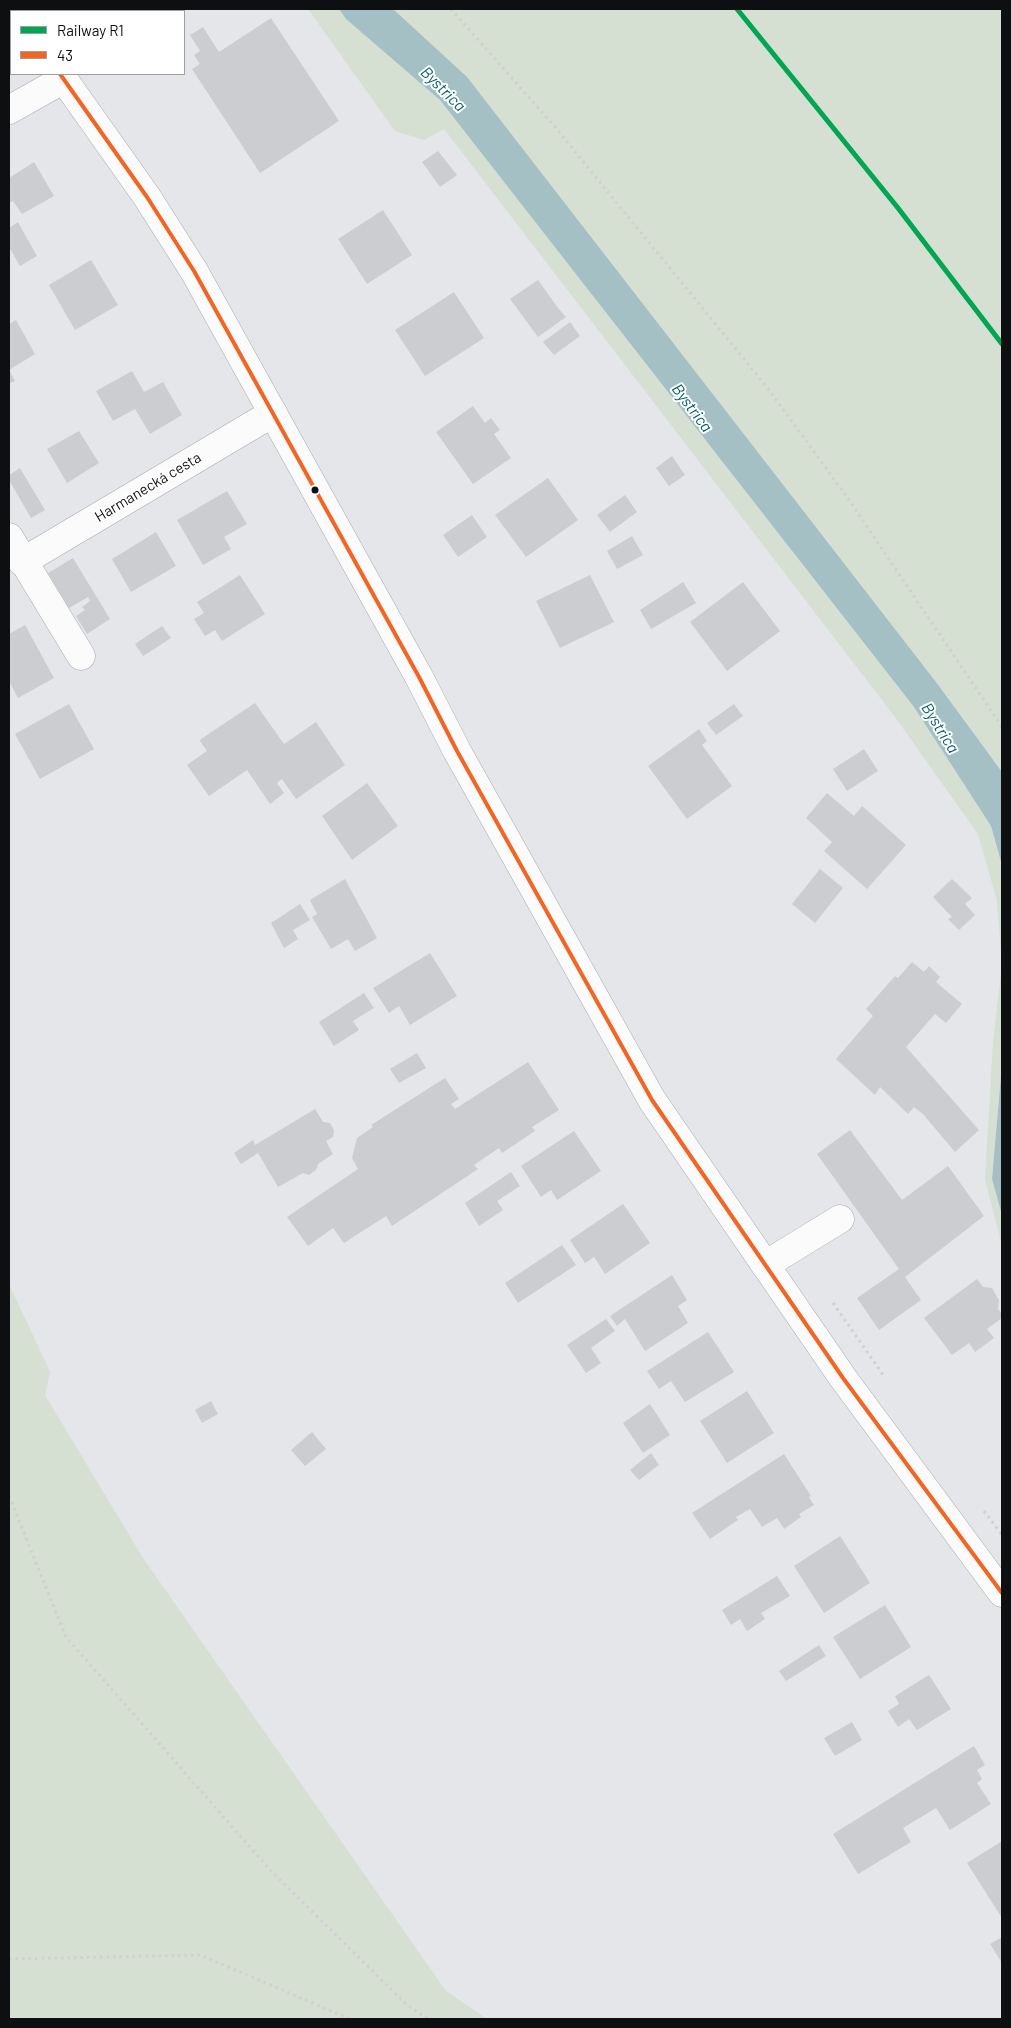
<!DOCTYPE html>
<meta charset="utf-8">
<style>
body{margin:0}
#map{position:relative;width:1011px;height:2028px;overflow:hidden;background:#e4e6ea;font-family:Barlow,sans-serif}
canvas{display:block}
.frame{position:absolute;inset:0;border:10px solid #0d0f11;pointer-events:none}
.legend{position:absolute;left:10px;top:10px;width:175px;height:65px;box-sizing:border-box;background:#fff;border:1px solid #9e9fa0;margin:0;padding:6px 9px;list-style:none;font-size:15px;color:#0d0f11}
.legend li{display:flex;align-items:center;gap:10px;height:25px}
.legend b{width:25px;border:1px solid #9e9fa0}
</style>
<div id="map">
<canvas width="1011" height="2028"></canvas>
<div class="frame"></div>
<ul class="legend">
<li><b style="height:6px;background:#00a651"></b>Railway R1</li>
<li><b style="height:6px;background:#f26522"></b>43</li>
</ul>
</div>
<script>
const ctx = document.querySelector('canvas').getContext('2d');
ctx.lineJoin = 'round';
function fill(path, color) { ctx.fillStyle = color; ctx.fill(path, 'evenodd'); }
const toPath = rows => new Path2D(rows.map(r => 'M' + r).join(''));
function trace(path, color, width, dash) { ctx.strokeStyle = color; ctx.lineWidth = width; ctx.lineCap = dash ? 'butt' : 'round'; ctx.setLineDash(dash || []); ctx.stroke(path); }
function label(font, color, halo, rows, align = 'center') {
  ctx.font = font + ' Barlow,sans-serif'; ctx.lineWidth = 4; ctx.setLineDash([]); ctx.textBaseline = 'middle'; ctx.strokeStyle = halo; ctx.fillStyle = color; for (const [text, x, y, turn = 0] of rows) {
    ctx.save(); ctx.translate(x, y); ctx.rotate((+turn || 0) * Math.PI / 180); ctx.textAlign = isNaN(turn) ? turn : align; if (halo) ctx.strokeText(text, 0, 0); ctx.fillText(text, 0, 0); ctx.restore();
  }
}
const green = toPath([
 [308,9,339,9,346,19,440,100,914,707,991,826,1002,865,1002,1064,992,1179,1002,1215,1002,1245,985,1180,993,1042,1002,965,997,901,978,834,895,717,444,129,424,140,395,131],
 [393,9,1002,9,1002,772,939,686],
 [9,1284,50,1372,45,1395,143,1558,446,1991,487,2019,9,2019]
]);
const water = toPath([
 [339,9,393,9,467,77,939,686,1002,772,1002,865,991,826,914,707,440,100,346,19],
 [1002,1064,1002,1215,992,1179]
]);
const building = toPath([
 [271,18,339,121,260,173,192,69,200,64,194,55,200,51,190,35,203,27,219,52],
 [438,151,457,175,440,187,422,162],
 [34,162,54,196,22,214,13,201,9,203,9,178],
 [383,210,412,255,367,284,338,239],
 [18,222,37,256,20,266,9,247,9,228],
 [91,260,118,305,75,330,49,285],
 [538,280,558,308,566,317,538,337,510,299],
 [454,292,484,338,425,376,395,330],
 [16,320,35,354,9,370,15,381,9,384,9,324],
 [570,322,580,336,554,355,543,342],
 [132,371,144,392,163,382,182,415,150,434,135,409,113,421,96,391],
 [473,406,485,423,491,418,500,430,494,434,511,458,473,484,436,432],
 [79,431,99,463,67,483,47,449],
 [672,456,685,475,669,486,656,468],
 [20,468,45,510,31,518,9,480,9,475],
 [548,478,578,520,526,557,495,515],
 [227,491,247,524,224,537,231,549,203,565,177,520],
 [625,495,637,512,610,532,597,515],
 [472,515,487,537,458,557,443,535],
 [156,532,176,566,131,592,112,559],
 [632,536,643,555,617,569,607,551],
 [73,558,110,619,87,634,76,616,85,610,82,607,90,601,88,597,69,608,48,573],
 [240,575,265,614,222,641,215,630,205,636,194,619,204,613,197,602],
 [590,575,614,622,560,648,536,601],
 [683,582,696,603,651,629,640,610],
 [743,582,780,631,727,671,690,622],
 [25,625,54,678,18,698,9,681,9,634],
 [162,626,171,638,143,656,135,644],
 [255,703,284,744,316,722,345,765,296,799,282,779,277,783,284,793,270,804,247,770,209,796,187,765,207,751,200,741,201,739],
 [69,704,94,749,40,779,15,734],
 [734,704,743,716,716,735,707,723],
 [699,729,707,741,702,745,732,786,687,819,648,766],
 [864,749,878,771,847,791,833,769],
 [367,783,398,826,352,860,322,816],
 [827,793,854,816,862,806,906,845,867,889,824,851,832,842,806,818],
 [820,869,843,888,815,923,792,904],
 [345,879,377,938,355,951,348,939,331,949,312,917,317,914,310,900],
 [952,879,972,898,965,904,975,915,959,930,948,919,952,917,933,897],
 [300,904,310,920,293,930,298,939,284,948,271,923],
 [430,953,457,996,410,1025,399,1006,389,1013,373,988],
 [912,962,924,972,929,966,940,977,936,982,962,1004,946,1023,935,1014,906,1047,979,1130,955,1152,923,1114,914,1107,908,1114,880,1087,875,1095,836,1059,873,1016,866,1009,895,976,898,978],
 [364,993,374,1008,353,1021,359,1030,334,1046,319,1022],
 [417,1053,426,1068,399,1083,390,1069],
 [528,1062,559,1110,532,1127,535,1131,502,1153,499,1148,474,1165,478,1169,392,1226,386,1216,344,1243,333,1228,308,1246,287,1217,358,1169,352,1158,357,1138,373,1127,371,1125,445,1078,459,1099,451,1104,455,1109],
 [315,1109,323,1122,330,1123,334,1130,333,1137,326,1141,333,1154,318,1164,316,1170,309,1175,303,1173,278,1187,258,1153,241,1164,234,1153,253,1140,255,1145],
 [850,1130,902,1200,948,1166,984,1216,905,1277,921,1300,879,1330,857,1298,899,1269,817,1154],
 [574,1131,601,1171,557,1200,551,1190,541,1197,521,1166],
 [511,1172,520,1186,497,1201,503,1210,479,1226,465,1203],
 [623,1204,650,1243,605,1274,594,1257,585,1263,570,1240],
 [562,1245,576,1265,518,1303,505,1283],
 [672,1275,687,1300,678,1306,688,1323,645,1351,625,1319,617,1326,610,1316],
 [977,1279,983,1287,992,1288,999,1300,998,1309,1002,1314,1002,1318,987,1329,994,1338,975,1352,969,1343,952,1355,924,1318],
 [606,1319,615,1331,591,1348,601,1363,586,1373,567,1345],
 [708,1332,734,1372,685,1402,671,1381,659,1389,647,1371],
 [747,1391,774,1433,727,1463,700,1421],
 [211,1401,218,1414,202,1423,195,1410],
 [650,1404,670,1435,643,1453,623,1423],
 [312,1432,326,1449,305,1466,291,1450],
 [651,1453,659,1465,639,1480,630,1470],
 [784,1454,811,1496,809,1497,814,1505,799,1514,801,1517,784,1529,777,1518,762,1527,750,1509,736,1517,738,1520,710,1539,692,1513],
 [840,1536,870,1583,824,1613,794,1566],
 [777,1576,790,1596,761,1613,765,1619,747,1631,740,1619,731,1625,722,1610],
 [885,1605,911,1647,860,1679,833,1637],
 [819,1645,826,1656,786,1681,779,1671],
 [929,1675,951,1709,917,1730,909,1719,898,1727,888,1711,899,1704,895,1696],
 [852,1722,862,1740,835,1756,824,1738],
 [974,1746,985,1765,977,1770,982,1779,977,1783,991,1804,950,1830,936,1808,903,1828,911,1842,858,1874,833,1834],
 [1002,1841,1002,1918,967,1863],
 [1002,1937,1002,1963,990,1944]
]);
const path = toPath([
 [451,9,555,127,766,386,847,497,1002,727],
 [833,1303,884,1376],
 [9,1496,66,1637,271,1871,407,2005,428,2019],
 [984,1511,1002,1535],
 [9,1959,200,1955,350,2019]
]);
const minor = toPath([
 [9,110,64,79],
 [9,537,81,656],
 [22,562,273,413],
 [765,1265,840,1219]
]);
const major = toPath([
 [9,11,11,14],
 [60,74,147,197,194,271,419,677,457,751,652,1100,843,1378,1002,1593]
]);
const bus1 = toPath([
 [60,74,147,197,194,271,419,677,457,751,652,1100,843,1378,1002,1593]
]);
const rail1 = toPath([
 [737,9,898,208,1002,344]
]);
const markers = [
 [315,490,4.5,"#0d0f11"]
];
const streetNames = [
 ["Harmanecká cesta",148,487,-31]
];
const waterNames = [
 ["Bystrica",443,89,45],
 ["Bystrica",692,408,53],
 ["Bystrica",940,728,58]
];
fill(green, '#d5dfd2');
fill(water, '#a4c0c4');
fill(building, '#cbcdd1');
trace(minor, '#a8aaad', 29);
trace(major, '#a8aaad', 29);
trace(path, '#d0d0d1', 3, [2.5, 4]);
trace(minor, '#fbfbfc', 28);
trace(major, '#fbfbfc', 28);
trace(bus1, '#f26522', 4);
trace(rail1, '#00a651', 5);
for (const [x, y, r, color] of markers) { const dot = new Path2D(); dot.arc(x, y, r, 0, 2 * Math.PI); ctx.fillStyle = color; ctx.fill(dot); trace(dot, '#fff', 2); }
label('15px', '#0d0f11', '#fff', streetNames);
label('italic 16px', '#045d64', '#fff', waterNames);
</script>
